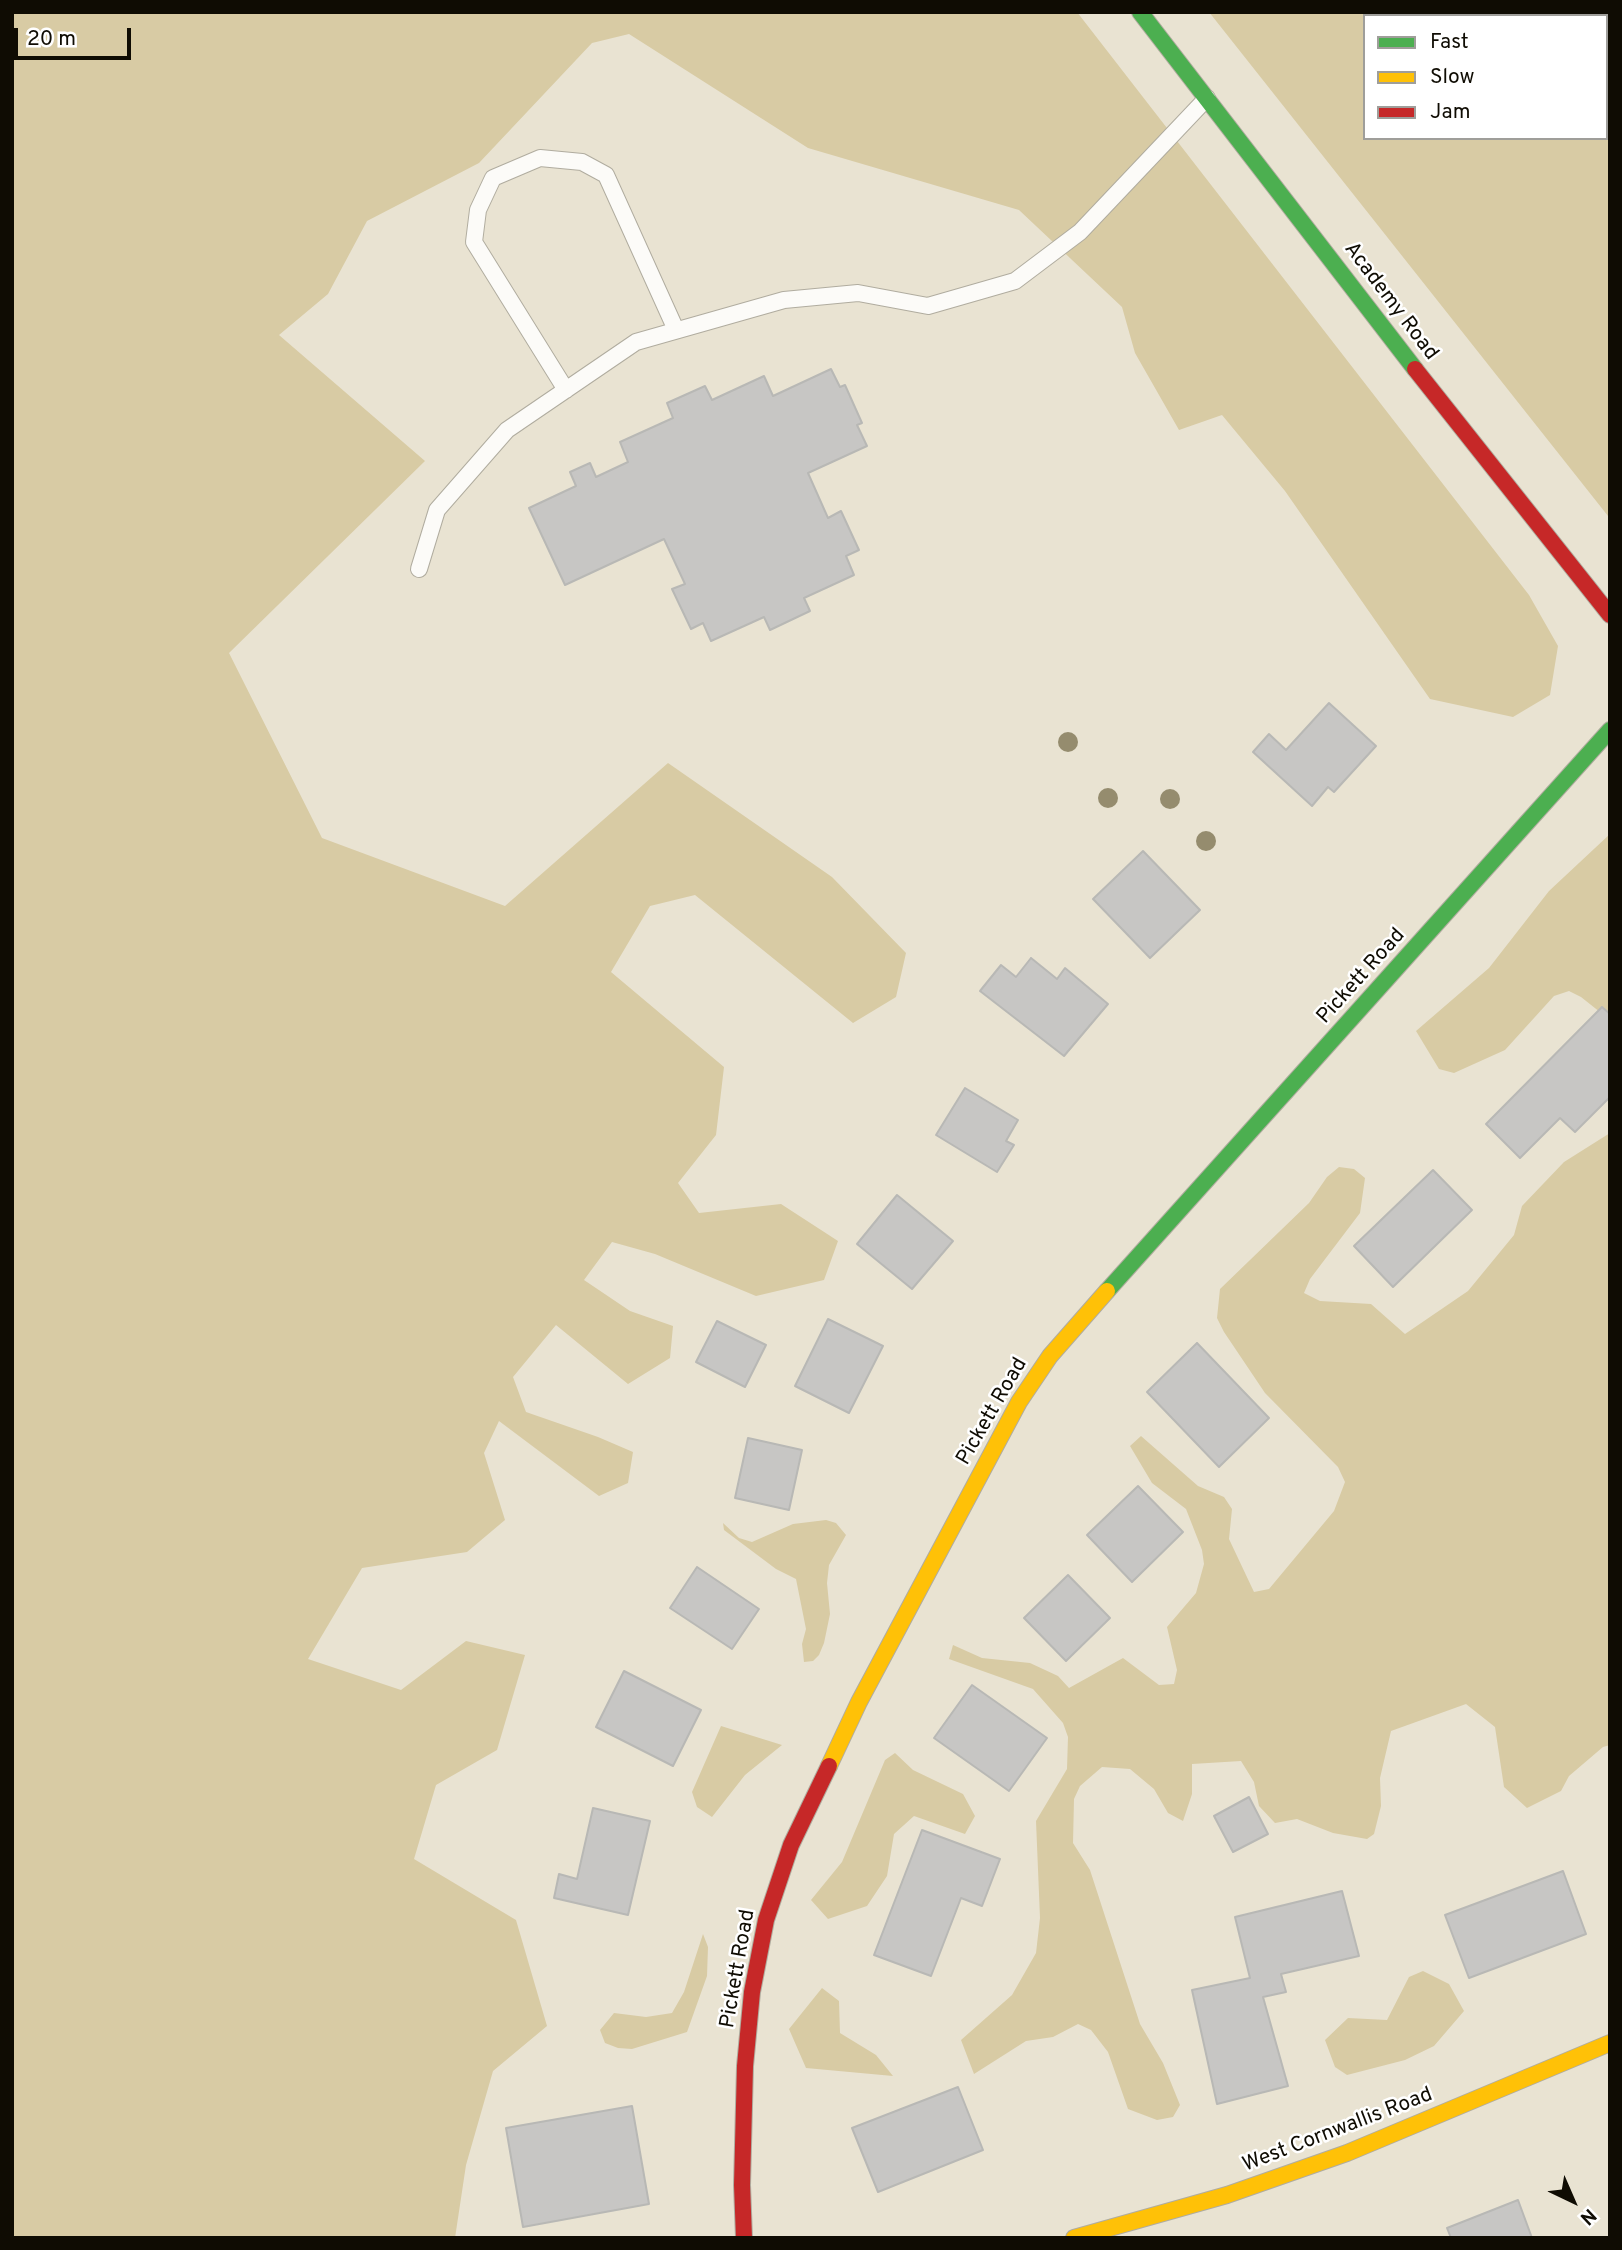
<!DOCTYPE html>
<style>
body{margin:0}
#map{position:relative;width:1622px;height:2250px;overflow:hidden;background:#e9e3d2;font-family:Overpass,sans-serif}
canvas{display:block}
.frame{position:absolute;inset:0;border:14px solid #0f0c03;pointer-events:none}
.legend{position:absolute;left:1363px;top:14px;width:245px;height:126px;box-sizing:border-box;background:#fff;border:2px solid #9f9e9a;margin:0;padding:9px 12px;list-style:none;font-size:21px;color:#0f0c03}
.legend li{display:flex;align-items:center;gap:14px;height:35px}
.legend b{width:35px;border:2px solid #9f9e9a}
.north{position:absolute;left:1538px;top:2166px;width:70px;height:70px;-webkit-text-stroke:5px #fff;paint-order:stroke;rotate:136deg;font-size:19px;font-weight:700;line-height:28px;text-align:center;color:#0f0c03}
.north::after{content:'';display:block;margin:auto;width:24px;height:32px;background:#0f0c03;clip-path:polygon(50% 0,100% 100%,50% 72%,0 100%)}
.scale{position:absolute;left:14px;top:28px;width:117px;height:32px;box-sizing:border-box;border:4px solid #0f0c03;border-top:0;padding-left:9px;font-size:21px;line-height:24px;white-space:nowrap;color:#0f0c03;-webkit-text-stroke:5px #fff;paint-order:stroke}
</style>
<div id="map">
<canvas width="1622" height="2250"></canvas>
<div class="frame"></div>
<ul class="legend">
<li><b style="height:9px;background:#4caf50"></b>Fast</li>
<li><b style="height:9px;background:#ffc107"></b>Slow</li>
<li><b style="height:9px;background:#c62828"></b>Jam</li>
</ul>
<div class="north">N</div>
<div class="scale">20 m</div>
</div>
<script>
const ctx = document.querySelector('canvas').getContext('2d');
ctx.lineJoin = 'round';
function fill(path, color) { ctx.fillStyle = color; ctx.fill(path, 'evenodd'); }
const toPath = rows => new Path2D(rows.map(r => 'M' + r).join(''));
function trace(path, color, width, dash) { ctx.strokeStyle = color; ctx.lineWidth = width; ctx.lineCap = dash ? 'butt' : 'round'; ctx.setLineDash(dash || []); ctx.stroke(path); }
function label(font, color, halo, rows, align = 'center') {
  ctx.font = font + ' Overpass,sans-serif'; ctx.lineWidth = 5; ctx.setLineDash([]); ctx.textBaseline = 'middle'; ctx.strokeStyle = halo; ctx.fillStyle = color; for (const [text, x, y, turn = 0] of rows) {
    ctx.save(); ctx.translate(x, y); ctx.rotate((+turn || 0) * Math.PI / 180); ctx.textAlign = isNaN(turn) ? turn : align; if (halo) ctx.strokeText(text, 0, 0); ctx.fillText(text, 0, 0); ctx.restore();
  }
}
const green = toPath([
 [12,12,1077,12,1529,595,1558,646,1550,695,1513,717,1430,699,1285,491,1222,415,1179,430,1135,353,1122,307,1019,210,808,148,629,34,592,43,479,163,367,221,328,294,279,335,425,461,229,653,322,838,505,906,668,763,832,877,906,953,896,997,853,1023,695,895,650,906,611,972,724,1067,716,1135,678,1183,699,1213,781,1204,838,1241,824,1280,756,1296,655,1254,612,1242,584,1280,630,1311,673,1326,670,1358,628,1384,556,1325,513,1377,526,1412,598,1437,633,1452,628,1483,599,1496,499,1421,484,1453,505,1520,467,1552,362,1568,308,1659,401,1690,466,1641,525,1655,497,1750,436,1785,414,1859,516,1920,547,2026,493,2071,466,2165,455,2238,12,2238],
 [1209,12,1610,12,1610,517,1608,516],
 [1365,16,1606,16,1606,138,1365,138],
 [1610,834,1610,1020,1581,997,1569,991,1554,996,1505,1050,1454,1073,1439,1069,1416,1031,1489,968,1549,891],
 [1610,1133,1610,1745,1603,1747,1569,1776,1561,1791,1527,1808,1504,1787,1495,1727,1466,1704,1391,1731,1380,1778,1381,1806,1374,1834,1367,1839,1333,1833,1297,1819,1275,1823,1259,1806,1254,1782,1241,1761,1192,1764,1192,1794,1183,1821,1168,1813,1154,1789,1130,1769,1102,1767,1080,1786,1074,1799,1073,1843,1090,1870,1140,2024,1163,2063,1180,2105,1173,2117,1157,2120,1128,2109,1108,2052,1091,2030,1078,2024,1053,2037,1026,2041,974,2074,961,2040,1012,1995,1036,1953,1040,1918,1036,1821,1067,1769,1068,1737,1063,1723,1033,1689,949,1659,953,1645,982,1658,1030,1663,1058,1676,1069,1688,1123,1658,1159,1685,1174,1684,1177,1670,1167,1627,1196,1593,1204,1564,1202,1550,1186,1509,1152,1483,1130,1446,1141,1436,1198,1486,1224,1497,1232,1509,1229,1539,1254,1592,1269,1589,1334,1511,1345,1482,1338,1467,1265,1393,1224,1332,1217,1318,1220,1289,1309,1203,1327,1177,1339,1167,1354,1169,1365,1178,1360,1213,1310,1279,1304,1293,1320,1301,1371,1304,1405,1334,1468,1291,1514,1235,1522,1206,1564,1162],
 [826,1520,836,1523,846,1535,829,1565,827,1583,830,1614,824,1643,819,1655,813,1661,804,1662,802,1644,806,1629,796,1579,776,1569,724,1530,723,1523,739,1538,752,1542,793,1524],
 [721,1726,782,1745,745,1775,712,1817,697,1807,692,1792],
 [895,1753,913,1770,963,1794,975,1816,965,1834,914,1816,894,1834,887,1876,867,1906,828,1919,811,1900,842,1862,885,1760],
 [703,1934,708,1947,707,1976,687,2032,632,2049,618,2048,605,2043,600,2030,614,2013,646,2017,672,2013,684,1992],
 [1423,1971,1449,1984,1464,2011,1434,2046,1405,2060,1347,2075,1335,2067,1325,2040,1348,2018,1387,2020,1409,1977],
 [822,1988,839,2001,840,2033,876,2055,893,2076,806,2068,789,2029]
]);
const building = toPath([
 [831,369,840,387,845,385,862,423,857,425,867,446,808,473,828,518,841,511,859,550,846,556,854,575,804,598,810,611,770,630,764,617,711,641,703,623,691,629,672,589,685,584,664,539,565,585,529,508,576,486,570,472,590,463,596,477,628,462,620,442,673,418,667,403,705,386,712,400,764,376,773,396,831,369],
 [1329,703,1376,746,1334,792,1328,787,1312,806,1253,752,1269,734,1286,750,1329,703],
 [1143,851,1200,910,1150,958,1093,899,1143,851],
 [1031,958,1057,979,1065,968,1108,1004,1064,1056,980,991,1001,965,1016,977,1031,958],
 [1602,1007,1610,1014,1610,1097,1575,1132,1560,1118,1520,1158,1486,1124,1602,1007],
 [965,1088,1018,1120,1006,1141,1014,1145,997,1172,936,1135,965,1088],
 [1433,1170,1472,1210,1393,1287,1354,1246,1433,1170],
 [897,1195,953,1241,912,1289,857,1244,897,1195],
 [828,1319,883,1346,849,1413,795,1386,828,1319],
 [717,1321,766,1345,745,1387,696,1362,717,1321],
 [1197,1343,1269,1418,1219,1467,1147,1392,1197,1343],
 [748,1438,802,1450,789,1510,735,1498,748,1438],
 [1138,1486,1183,1532,1132,1582,1087,1535,1138,1486],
 [697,1567,759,1609,732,1649,670,1608,697,1567],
 [1068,1575,1110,1618,1066,1661,1024,1618,1068,1575],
 [624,1671,701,1710,673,1766,596,1727,624,1671],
 [972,1685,1047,1738,1009,1791,934,1738,972,1685],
 [1249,1797,1268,1834,1233,1852,1214,1816,1249,1797],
 [593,1808,650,1821,628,1915,554,1898,559,1874,577,1879,593,1808],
 [922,1830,1000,1859,982,1906,961,1898,931,1976,874,1955,922,1830],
 [1563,1871,1586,1934,1469,1978,1445,1915,1563,1871],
 [1342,1891,1359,1956,1281,1974,1286,1992,1263,1997,1288,2086,1217,2104,1192,1990,1250,1978,1235,1917,1342,1891],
 [958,2087,983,2150,878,2192,852,2128,958,2087],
 [632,2106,649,2204,523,2227,506,2128,632,2106],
 [1518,2200,1532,2238,1451,2238,1447,2228,1518,2200]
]);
const lane = toPath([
 [566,390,474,242,478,210,493,178,540,158,582,162,606,175,676,330],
 [419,569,437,510,507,430,636,342,784,300,858,293,928,306,1015,281,1080,232,1207,98]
]);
const fast = toPath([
 [1140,12,1415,369],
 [1107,1291,1610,730]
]);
const slow = toPath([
 [829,1766,859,1702,1019,1402,1050,1356,1107,1291],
 [1074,2238,1227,2195,1347,2153,1610,2043]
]);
const jam = toPath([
 [1415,369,1610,615],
 [744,2238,742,2185,745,2066,752,1992,766,1920,791,1845,829,1766]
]);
const trees = [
 [1068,742],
 [1108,798],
 [1170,799],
 [1206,841]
];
const streetNames = [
 ["Academy Road",1390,302,53],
 ["Pickett Road",1362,977,-48],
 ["Pickett Road",993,1412,-60],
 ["Pickett Road",739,1969,-80],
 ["West Cornwallis Road",1338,2131,-21]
];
fill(green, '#d8cba4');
fill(building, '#c7c6c4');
trace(building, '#b8b8b5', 2);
trace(lane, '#b0ac9f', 18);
trace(fast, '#b0ac9f', 18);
trace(slow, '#b0ac9f', 18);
trace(jam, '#b0ac9f', 18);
trace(lane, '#fcfbf8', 16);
trace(fast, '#4caf50', 16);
trace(slow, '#ffc107', 16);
trace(jam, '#c62828', 16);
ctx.fillStyle = '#958c6e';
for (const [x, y] of trees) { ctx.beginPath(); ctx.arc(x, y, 10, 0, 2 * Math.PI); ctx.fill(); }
label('21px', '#0f0c03', '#fff', streetNames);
</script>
